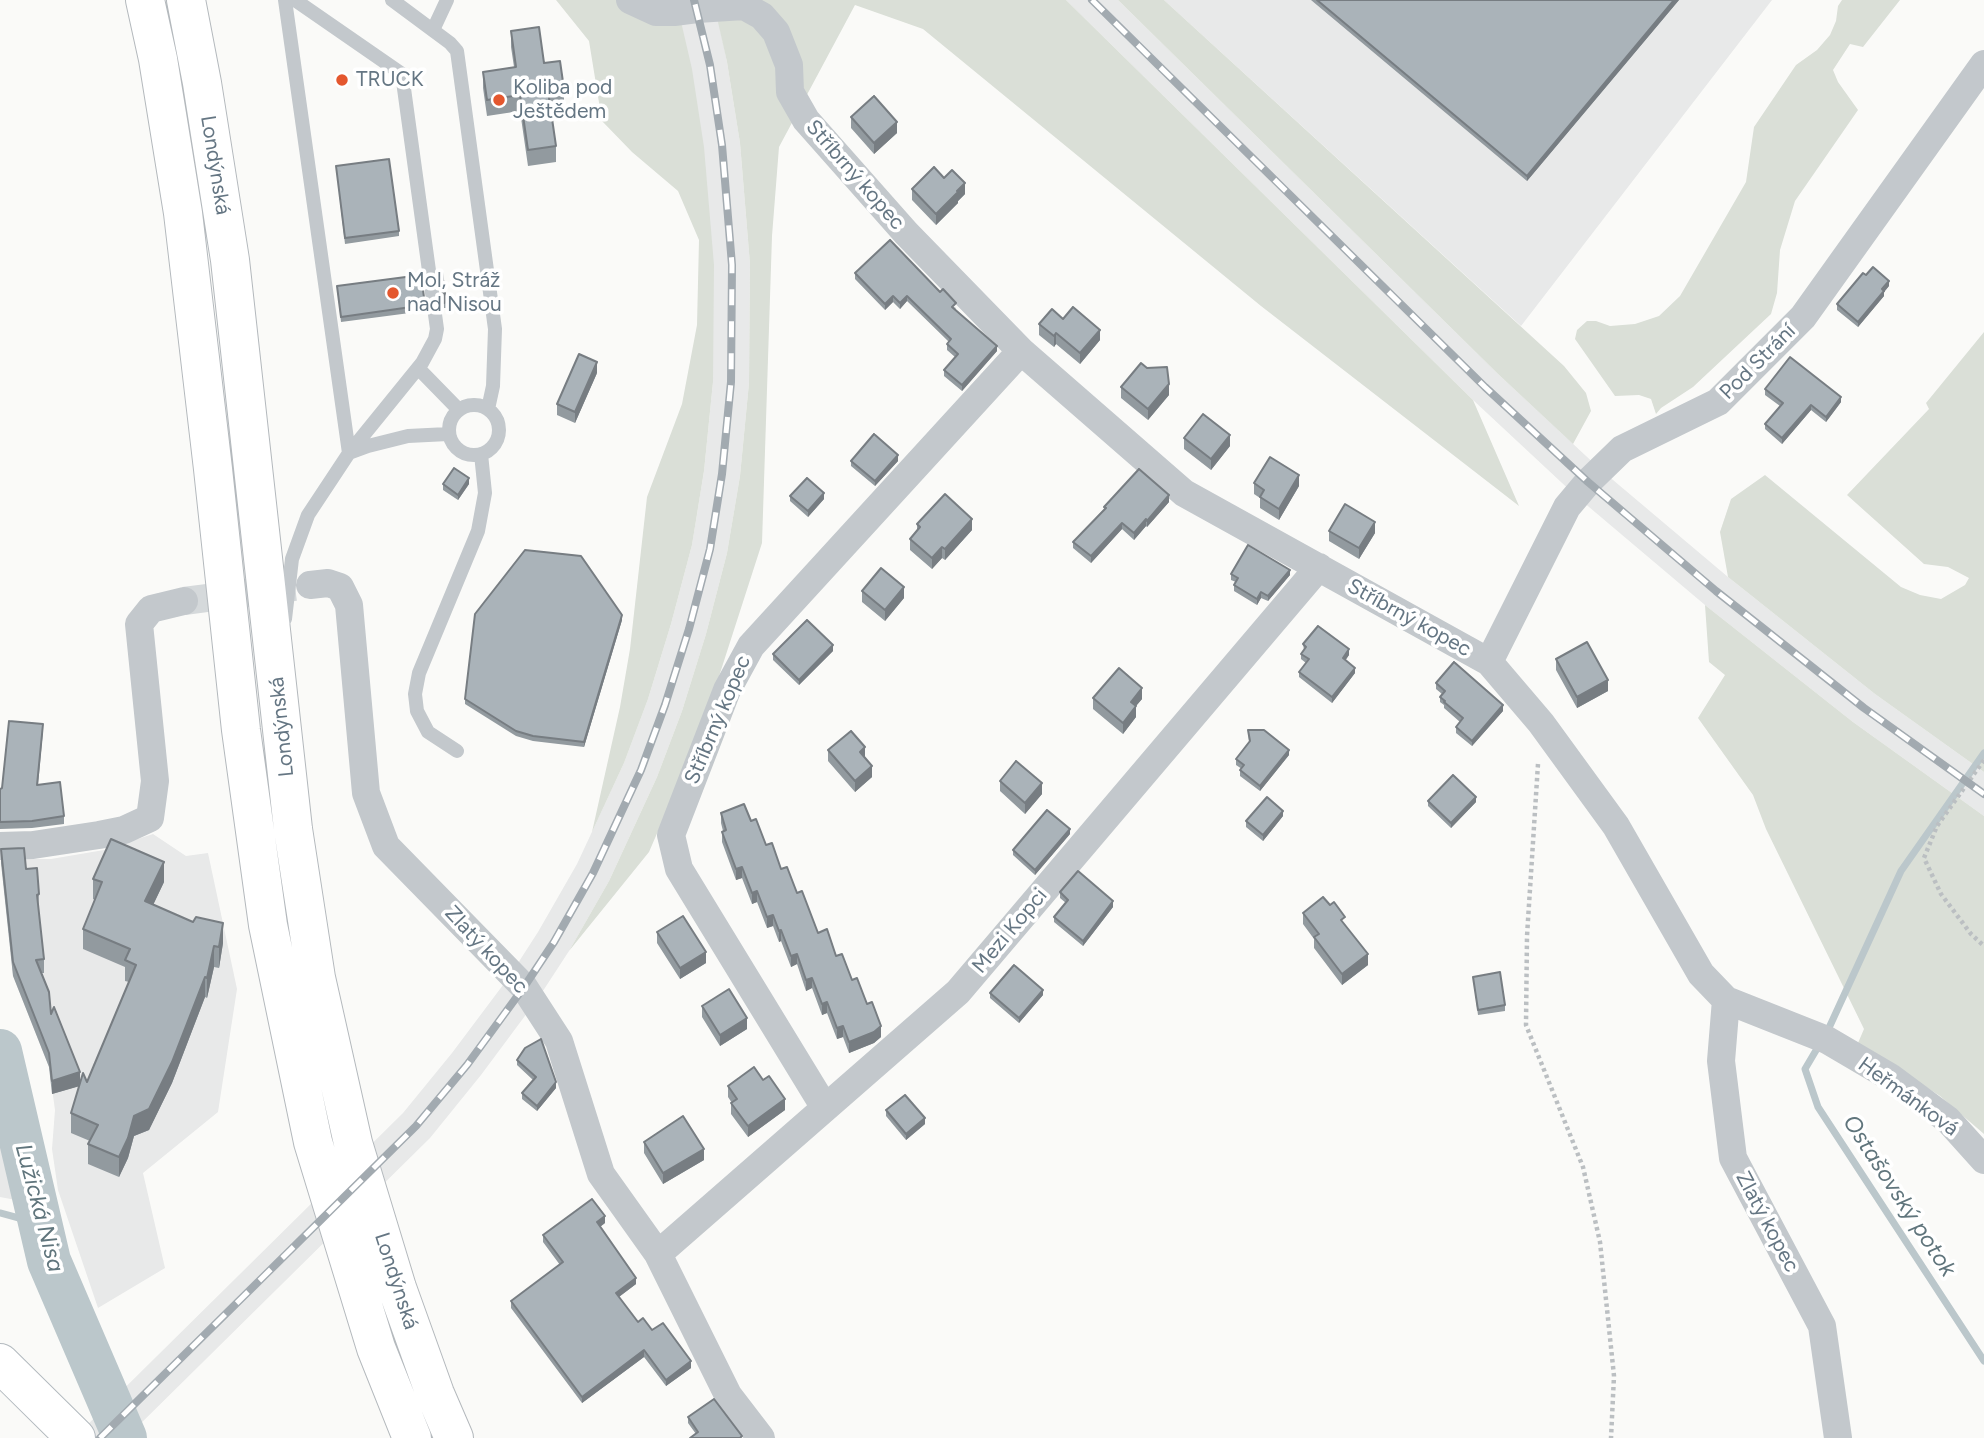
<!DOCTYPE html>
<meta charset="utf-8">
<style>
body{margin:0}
canvas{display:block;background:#fafaf8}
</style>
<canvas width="1984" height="1438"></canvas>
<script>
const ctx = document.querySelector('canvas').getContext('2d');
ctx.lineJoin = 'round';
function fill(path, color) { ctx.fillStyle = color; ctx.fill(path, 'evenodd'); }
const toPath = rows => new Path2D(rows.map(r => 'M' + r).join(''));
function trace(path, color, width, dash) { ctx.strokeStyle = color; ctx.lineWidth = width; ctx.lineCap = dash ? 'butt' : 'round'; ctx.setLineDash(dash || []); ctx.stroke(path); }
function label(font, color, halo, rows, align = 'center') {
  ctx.font = font + ' Figtree,sans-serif'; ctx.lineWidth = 7; ctx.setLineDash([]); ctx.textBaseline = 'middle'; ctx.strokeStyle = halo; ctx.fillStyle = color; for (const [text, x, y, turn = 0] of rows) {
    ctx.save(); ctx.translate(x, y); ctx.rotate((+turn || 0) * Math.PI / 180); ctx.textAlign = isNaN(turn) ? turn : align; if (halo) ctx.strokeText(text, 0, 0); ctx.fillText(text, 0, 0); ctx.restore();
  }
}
const built = toPath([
 [1066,0,1118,0,1498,374,1600,469,1728,577,1875,694,1984,772,1984,816,1853,722,1705,605,1576,496,1473,400],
 [1164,0,1772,0,1521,326],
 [715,4,727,62,740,143,750,264,749,383,740,476,727,553,706,634,682,711,657,777,609,881,569,951,539,997,481,1075,430,1138,126,1438,74,1438,403,1113,452,1053,509,977,538,932,577,864,624,763,648,699,671,624,692,545,704,471,713,382,680,13],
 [153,834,186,856,208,853,237,989,218,1112,143,1173,165,1268,98,1308,58,1190,52,1149,55,1110,49,1067,13,976,1,859,51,859,104,850],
 [0,1105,16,1200,0,1197]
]);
const green = toPath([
 [556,0,676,0,692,69,704,147,714,265,713,382,704,471,692,545,671,624,648,699,624,763,592,832,620,707,630,649,647,497,682,404,697,325,699,240,678,191,632,152,602,121,589,41],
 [713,0,1066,0,1473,400,1519,506,1261,306,923,29,855,5,779,147,772,236,762,543,702,729,649,852,569,951,609,881,657,777,682,711,706,634,727,553,740,476,749,383,750,264,740,143,727,62],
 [1118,0,1164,0,1564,366,1586,393,1591,411,1573,444,1498,374],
 [1842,0,1900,0,1863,47,1850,44,1833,70,1838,82,1858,110,1795,201,1780,250,1777,293,1771,314,1693,387,1661,408,1656,414,1651,399,1639,395,1615,396,1575,339,1577,330,1587,321,1596,321,1610,326,1635,324,1659,316,1680,296,1746,182,1754,127,1796,65,1817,50,1830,35,1836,21,1838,6],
 [1984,332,1984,772,1875,694,1728,577,1720,532,1731,499,1765,475,1901,587,1920,595,1941,599,1965,585,1969,578,1948,567,1924,564,1847,495,1929,409,1926,403],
 [1705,605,1853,722,1984,816,1984,1134,1940,1096,1858,1043,1864,1029,1766,829,1753,795,1698,718,1725,675,1709,662]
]);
const stream = toPath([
 [1828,1030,1901,871,1984,753],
 [1818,1047,1805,1069,1818,1107,1984,1361],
 [0,1213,41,1224]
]);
const river = toPath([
 [0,1051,49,1261,125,1438]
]);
const streetTunnel = toPath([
 [184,601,310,585]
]);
const path = toPath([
 [1984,760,1937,826,1924,858,1941,894,1971,934,1984,946],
 [1538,764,1527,936,1526,1025,1583,1167,1600,1242,1614,1376,1611,1438]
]);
const lane = toPath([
 [285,0,349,453,368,446,408,436,448,434],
 [392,0,450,43,457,51,495,329,493,386,488,409],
 [433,30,447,0],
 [418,368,458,409],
 '449 430a25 25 0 1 1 50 0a25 25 0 1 1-50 0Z',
 [285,619,292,559,308,515,349,453,422,363,435,339,437,329,402,74,295,0],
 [457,751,428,732,417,711,415,694,419,673,478,531,485,493,481,454]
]);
const street = toPath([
 [630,0,656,12,674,12,697,9,744,6,762,16,776,32,789,65,790,92,806,120,906,233,1021,351,1184,493,1489,662,1541,723,1616,826,1701,974,1726,1000,1827,1040,1890,1077,1948,1120,1984,1160],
 [310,585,328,583,340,587,349,605,366,793,386,846,524,987,559,1041,601,1174,658,1254,728,1395,761,1438],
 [1489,662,1567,507,1588,482,1622,449,1718,402,1803,317,1984,64],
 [0,846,33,845,99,835,124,830,150,818,155,781,139,624,151,609,184,601],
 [1726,1000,1721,1061,1733,1158,1822,1326,1838,1438],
 [825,1108,679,869,671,835,727,690,751,646,1021,351],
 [658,1254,958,992,1319,567]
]);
const secondary = toPath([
 [0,1363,76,1438]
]);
const highway = toPath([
 [145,0,158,59,183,213,213,469,241,730,268,925,313,1142,376,1348,412,1438],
 [186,0,202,83,230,260,293,829,316,978,353,1143,397,1288,435,1394,454,1438]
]);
const rail = toPath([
 [1092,0,1485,387,1588,482,1716,591,1864,708,1984,794],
 [100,1438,416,1126,467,1065,524,987,554,942,593,873,641,770,665,705,689,629,710,549,722,474,731,382,732,265,722,145,710,65,694,0]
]);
const wall = toPath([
 [1311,0,1679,0,1527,181],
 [511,31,544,63,564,89,564,105,550,107,556,146,556,162,528,166,520,111,487,116,483,88,483,72,514,67,511,47],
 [851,117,897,133,874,154,851,128],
 [336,166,399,231,399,236,345,244],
 [944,178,965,194,958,201,958,203,936,225,912,200,912,189],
 [440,272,446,302,446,308,444,308],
 [855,273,956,308,955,309,997,351,962,391,944,376,944,370,955,357,947,350,947,344,949,342,907,301,900,309,893,302,885,310,855,279],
 [337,286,425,305,425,311,341,322],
 [1889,286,1884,292,1884,296,1858,327,1837,310,1837,304],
 [1063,319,1100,340,1080,364,1056,344,1054,347,1039,335,1039,324],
 [597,373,575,423,557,415,557,404],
 [1121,387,1169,395,1148,420,1121,398],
 [1765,389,1841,402,1826,422,1811,410,1782,444,1765,429,1765,424,1780,406,1765,395],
 [1184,438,1230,446,1211,470,1184,449],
 [851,461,898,461,875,486,851,466],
 [1254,483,1299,486,1279,520,1260,508,1260,498,1254,494],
 [443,484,469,484,458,500,443,490],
 [790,496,824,499,808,517,790,501],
 [1169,502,1147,527,1146,526,1134,540,1122,529,1091,563,1073,548,1073,542,1104,509,1104,507],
 [917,524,972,530,945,560,942,558,932,569,910,550,910,539,917,531],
 [1329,531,1375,533,1359,559,1329,541],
 [1231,574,1290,575,1268,601,1261,598,1257,605,1234,591,1234,585,1236,582,1231,580],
 [862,591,904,598,885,621,862,602],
 [622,620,584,747,533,741,516,736,465,704,465,699],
 [1303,644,1349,655,1345,660,1355,673,1332,703,1299,677,1299,672,1306,663,1301,659,1301,654,1304,650],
 [833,651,799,685,773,660,773,654],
 [1556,659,1608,691,1577,708,1556,670],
 [1436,683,1503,711,1472,746,1456,733,1456,727,1460,722,1444,708,1444,705,1440,702,1440,697,1442,694,1436,689],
 [1093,698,1142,699,1136,706,1136,717,1123,734,1093,709],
 [1248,730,1289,755,1260,791,1240,776,1240,770,1242,769,1236,765,1236,759,1249,742],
 [43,731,38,785,64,816,64,824,32,828,0,829,0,789,2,788],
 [828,750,865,758,872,777,855,792,828,761],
 [1000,781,1042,794,1025,814,1000,791],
 [1428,801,1476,802,1451,828,1428,806],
 [721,813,751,821,797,893,818,933,836,956,867,1004,881,1037,874,1043,849,1053,843,1037,837,1039,827,1013,822,1015,812,988,806,991,797,964,791,967,781,941,779,942,773,926,767,928,757,902,752,904,742,878,736,880,722,842,722,832,723,831,721,823],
 [1283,816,1263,841,1246,827,1246,821],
 [1070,834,1035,875,1013,855,1013,850],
 [1,849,26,869,39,894,38,908,44,959,44,973,41,973,51,1014,80,1081,87,1082,129,982,125,981,125,967,83,949,83,929,95,900,93,899,93,879,164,882,153,905,223,943,219,968,214,967,207,998,205,997,172,1083,149,1130,134,1136,128,1158,119,1177,88,1164,88,1144,90,1141,71,1133,71,1113,79,1086,52,1094,49,1067,13,976,1,863],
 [1060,892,1113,907,1083,946,1054,922,1054,917,1066,903,1060,898],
 [1303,913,1345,925,1368,965,1342,985,1314,948,1314,939,1303,924],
 [657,932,706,963,680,979,657,943],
 [1473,977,1505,1005,1505,1011,1478,1015],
 [990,993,1043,995,1019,1023,990,998],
 [702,1006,747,1029,720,1046,702,1017],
 [517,1060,556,1088,537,1111,522,1099,522,1093,533,1080,517,1065],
 [728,1086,785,1110,748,1137,731,1114,731,1103,732,1103,728,1097],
 [886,1110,925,1124,906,1140,886,1116],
 [644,1142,704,1160,663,1184,644,1153],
 [605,1223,600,1227,636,1284,619,1297,638,1322,652,1330,691,1368,666,1386,644,1357,582,1403,511,1308,511,1301,560,1265,543,1242,543,1235],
 [688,1417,742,1438,696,1434,688,1423]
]);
const shadedWall = toPath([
 [1674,0,1679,0,1527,181,1527,176],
 [897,122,897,133,874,154,874,143],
 [965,183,965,194,958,201,958,203,936,225,936,214],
 [1889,281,1889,286,1884,292,1884,296,1858,327,1858,322],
 [893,296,893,302,885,310,885,304],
 [907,296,907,301,900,309,900,303],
 [1100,330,1100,340,1080,364,1080,353],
 [1056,333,1056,344,1054,347,1054,336],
 [997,346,997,351,962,391,962,385],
 [597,362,597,373,575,423,575,412],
 [1169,384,1169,395,1148,420,1148,409],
 [1841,397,1841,402,1826,422,1826,417],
 [1811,405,1811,410,1782,444,1782,438],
 [1230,435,1230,446,1211,470,1211,459],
 [898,455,898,461,875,486,875,481],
 [1299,475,1299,486,1279,520,1279,509],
 [469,478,469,484,458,500,458,495],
 [824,493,824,499,808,517,808,511],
 [1169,495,1169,502,1147,527,1147,521],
 [972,519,972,530,945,560,945,549],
 [1146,519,1146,526,1134,540,1134,533],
 [1375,522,1375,533,1359,559,1359,548],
 [1122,523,1122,529,1091,563,1091,556],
 [942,547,942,558,932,569,932,558],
 [1290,570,1290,575,1268,601,1268,596],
 [904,587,904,598,885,621,885,610],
 [1261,592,1261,598,1257,605,1257,599],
 [622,615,622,620,584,747,584,742],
 [833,645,833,651,799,685,799,680],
 [1349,649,1349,655,1343,664,1343,658],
 [1355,668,1355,673,1332,703,1332,697],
 [1608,680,1608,691,1577,708,1577,697],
 [1142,688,1142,699,1136,706,1136,717,1123,734,1123,723,1131,702],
 [1503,705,1503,711,1472,746,1472,741],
 [865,747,865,758,860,752],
 [1289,750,1289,755,1260,791,1260,786],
 [872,766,872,777,855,792,855,781],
 [1042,783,1042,794,1025,814,1025,803],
 [1476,797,1476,802,1451,828,1451,823],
 [1283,811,1283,816,1263,841,1263,835],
 [1070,829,1070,834,1035,875,1035,870],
 [164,862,164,882,145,922,145,901],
 [742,867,742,878,736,880,736,869],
 [757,891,757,902,752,904,752,893],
 [1113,901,1113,907,1083,946,1083,941],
 [773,915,773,926,767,928,767,917],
 [223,923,223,943,219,968,219,947],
 [781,930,781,941,779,942,779,931],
 [214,946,214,967,207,998,207,978],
 [706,952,706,963,680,979,680,968],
 [797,954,797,964,791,967,791,956],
 [1368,954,1368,965,1342,985,1342,974],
 [205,977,205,997,172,1083,149,1130,134,1136,128,1158,119,1177,119,1157,134,1116],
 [812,978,812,988,806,991,806,980],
 [1043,990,1043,995,1019,1023,1019,1018],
 [827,1002,827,1013,822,1015,822,1004],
 [747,1018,747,1029,720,1046,720,1035],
 [843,1026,843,1037,837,1039,837,1028],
 [881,1026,881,1037,874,1043,849,1053,849,1042],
 [80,1072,80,1086,52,1094,52,1081],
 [556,1082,556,1088,537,1111,537,1106],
 [785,1099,785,1110,748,1137,748,1126],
 [925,1118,925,1124,906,1140,906,1134],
 [704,1149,704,1160,663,1184,663,1173],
 [605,1216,605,1223,597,1229,597,1222],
 [636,1278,636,1284,616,1299,616,1293],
 [644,1350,644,1357,582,1403,582,1397],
 [691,1361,691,1368,666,1386,666,1380]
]);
const building = toPath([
 [1317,0,1674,0,1527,176,1317,0],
 [539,27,544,63,560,61,564,89,548,91,556,146,528,150,520,95,487,100,483,72,516,67,511,31,539,27],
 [874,96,897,122,874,143,851,117,874,96],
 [389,159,399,231,345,238,336,166,389,159],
 [934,167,944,178,952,170,965,183,957,191,958,192,936,214,912,189,934,167],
 [890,240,940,292,943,289,956,303,952,307,997,346,962,385,944,370,958,354,947,344,951,339,907,296,900,303,893,296,885,304,855,273,890,240],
 [1873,267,1889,281,1882,289,1884,291,1858,322,1837,304,1863,273,1866,275,1873,267],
 [440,272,442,272,446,302,444,303,440,272],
 [421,275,425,305,341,317,337,286,421,275],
 [1073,307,1100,330,1080,353,1056,333,1054,336,1039,324,1052,309,1063,319,1073,307],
 [579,354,597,362,575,412,557,404,579,354],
 [1790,357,1841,397,1826,417,1811,405,1782,438,1765,424,1783,403,1765,389,1790,357],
 [1141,363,1147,368,1167,367,1169,384,1148,409,1121,387,1141,363],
 [1203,414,1230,435,1211,459,1184,438,1203,414],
 [874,434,898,455,875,481,851,461,874,434],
 [1270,457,1299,475,1279,509,1260,497,1264,490,1254,483,1270,457],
 [454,468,469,478,458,495,443,484,454,468],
 [1139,469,1169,495,1147,521,1146,519,1134,533,1122,523,1091,556,1073,542,1106,508,1104,507,1139,469],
 [807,478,824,493,808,511,790,496,807,478],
 [945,494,972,519,945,549,942,547,932,558,910,539,920,527,917,524,945,494],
 [1345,504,1375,522,1359,548,1329,531,1345,504],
 [1248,545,1290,570,1268,596,1261,592,1257,599,1234,585,1238,578,1231,574,1248,545],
 [525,550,581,556,622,615,584,742,533,736,516,731,465,699,475,614,525,550],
 [881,568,904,587,885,610,862,591,881,568],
 [807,620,833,645,799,680,773,654,807,620],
 [1318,626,1349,649,1343,658,1355,668,1332,697,1299,672,1309,659,1301,654,1306,647,1303,644,1318,626],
 [1587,642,1608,680,1577,697,1556,659,1587,642],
 [1454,662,1503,705,1472,741,1456,727,1463,718,1444,702,1445,701,1440,697,1445,691,1436,683,1454,662],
 [1119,668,1142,688,1131,702,1136,706,1123,723,1093,698,1119,668],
 [9,721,43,724,37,785,60,782,64,816,32,821,0,822,0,789,2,788,9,721],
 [1248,730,1264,730,1289,750,1260,786,1240,770,1244,765,1236,759,1250,741,1248,730],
 [851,731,865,747,860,752,872,766,855,781,828,750,851,731],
 [1016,761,1042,783,1025,803,1000,781,1016,761],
 [1453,775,1476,797,1451,823,1428,801,1453,775],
 [1267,797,1283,811,1263,835,1246,821,1267,797],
 [744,804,751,821,756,819,766,845,772,843,781,869,787,867,797,893,802,891,818,933,827,929,836,956,842,954,852,980,857,978,867,1004,872,1002,881,1026,874,1032,849,1042,843,1026,837,1028,827,1002,822,1004,812,978,806,980,797,954,791,956,781,930,779,931,773,915,767,917,757,891,752,893,742,867,736,869,722,832,726,830,721,813,744,804],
 [1047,810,1070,829,1035,870,1013,850,1047,810],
 [111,839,164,862,145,901,193,922,196,917,223,923,219,947,214,946,207,978,205,977,172,1062,149,1109,134,1116,128,1138,119,1157,88,1144,98,1125,71,1113,83,1073,87,1082,136,965,125,960,130,949,83,929,102,882,93,879,111,839],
 [24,848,26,869,37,868,39,894,37,895,44,959,36,960,49,992,51,1014,54,1007,80,1072,52,1081,49,1053,13,962,1,849,24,848],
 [1078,871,1113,901,1083,941,1054,917,1068,900,1060,892,1078,871],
 [1323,897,1330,905,1334,902,1345,917,1341,920,1368,954,1342,974,1314,937,1319,934,1303,913,1323,897],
 [683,916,706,952,680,968,657,932,683,916],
 [1014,965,1043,990,1019,1018,990,993,1014,965],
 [1500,972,1505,1005,1478,1010,1473,977,1500,972],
 [729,989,747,1018,720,1035,702,1006,729,989],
 [541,1039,556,1082,537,1106,522,1093,536,1077,517,1060,525,1048,541,1039],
 [754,1067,763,1080,769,1076,785,1099,748,1126,731,1103,737,1099,728,1086,754,1067],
 [905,1095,925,1118,906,1134,886,1110,905,1095],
 [683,1116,704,1149,663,1173,644,1142,683,1116],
 [592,1199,605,1216,597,1222,636,1278,616,1293,638,1322,643,1318,652,1330,663,1323,691,1361,666,1380,644,1350,582,1397,511,1301,563,1262,543,1235,592,1199],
 [714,1399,742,1436,740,1438,690,1438,698,1432,688,1417,714,1399]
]);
const markers = [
 [342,80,7,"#e4572e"],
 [499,100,7,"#e4572e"],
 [393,293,7,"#e4572e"]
];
const poiNames = [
 ["TRUCK",356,80],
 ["Koliba pod",513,88],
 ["Ještědem",513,112],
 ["Mol, Stráž",407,281],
 ["nad Nisou",407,305]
];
const streetNames = [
 ["Londýnská",215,165,81],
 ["Stříbrný kopec",855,175,49],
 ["Pod Strání",1758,362,-45],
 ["Stříbrný kopec",1409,618,29],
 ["Stříbrný kopec",718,720,-67],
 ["Londýnská",282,727,-96],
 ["Mezi Kopci",1010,931,-50],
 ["Zlatý kopec",486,950,47],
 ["Heřmánková",1908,1097,36],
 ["Zlatý kopec",1767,1222,62],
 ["Londýnská",396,1281,72]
];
const waterNames = [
 ["Ostašovský potok",1899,1196,57],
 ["Lužická Nisa",39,1208,75]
];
fill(built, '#e8e9e9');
fill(green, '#dadfd7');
trace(stream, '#bbc7cb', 7);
trace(river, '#bbc7cb', 44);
trace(streetTunnel, '#d5d9db', 28, [28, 14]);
trace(secondary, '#b3babf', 40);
trace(highway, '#b4b9bd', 40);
trace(path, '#bbbfc2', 4.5, [3.5, 3.5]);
trace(lane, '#c3c8cc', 14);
trace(street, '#c3c8cc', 28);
trace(secondary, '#fff', 38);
trace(highway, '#fff', 38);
trace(rail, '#a2aab0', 8);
trace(rail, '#fff', 5, [16]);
fill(wall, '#929a9f');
fill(shadedWall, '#777d82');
fill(building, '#aab3b9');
trace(building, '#777d82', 2);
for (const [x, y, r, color] of markers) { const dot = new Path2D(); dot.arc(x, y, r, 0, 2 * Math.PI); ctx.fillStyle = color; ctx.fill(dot); trace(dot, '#fff', 2.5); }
label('21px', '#657683', '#fff', poiNames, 'left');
label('21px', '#657683', '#fff', streetNames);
label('italic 23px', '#60757c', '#fff', waterNames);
</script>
